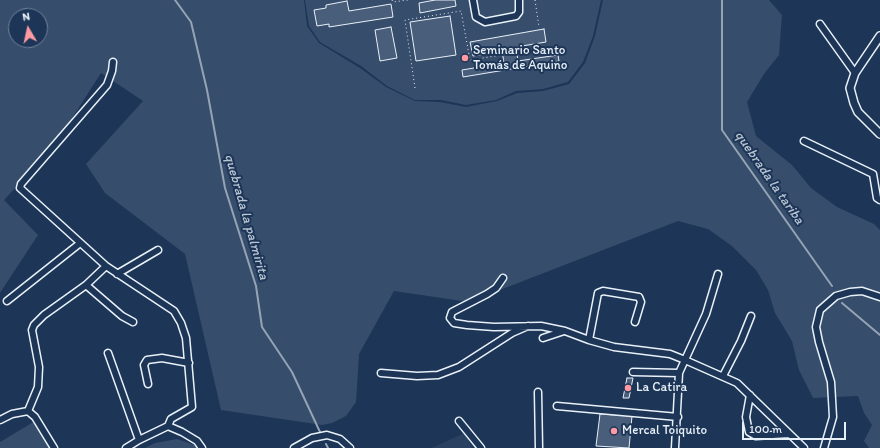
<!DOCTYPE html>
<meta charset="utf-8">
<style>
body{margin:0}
#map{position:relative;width:880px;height:448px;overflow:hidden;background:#1d3557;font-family:Itim,sans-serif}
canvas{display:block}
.north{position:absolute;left:8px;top:8px;width:40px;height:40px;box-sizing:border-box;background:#1d3557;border:1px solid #6e8097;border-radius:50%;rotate:351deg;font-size:11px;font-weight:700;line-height:16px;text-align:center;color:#e8f1f8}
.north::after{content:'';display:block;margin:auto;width:14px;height:18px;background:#ff9aa2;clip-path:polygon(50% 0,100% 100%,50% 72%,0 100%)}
.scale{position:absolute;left:742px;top:422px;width:104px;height:18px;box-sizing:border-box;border:2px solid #e8f1f8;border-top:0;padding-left:5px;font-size:12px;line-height:14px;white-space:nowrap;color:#e8f1f8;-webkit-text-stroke:3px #1d3557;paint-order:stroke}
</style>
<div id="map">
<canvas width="880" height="448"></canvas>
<div class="north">N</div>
<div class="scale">100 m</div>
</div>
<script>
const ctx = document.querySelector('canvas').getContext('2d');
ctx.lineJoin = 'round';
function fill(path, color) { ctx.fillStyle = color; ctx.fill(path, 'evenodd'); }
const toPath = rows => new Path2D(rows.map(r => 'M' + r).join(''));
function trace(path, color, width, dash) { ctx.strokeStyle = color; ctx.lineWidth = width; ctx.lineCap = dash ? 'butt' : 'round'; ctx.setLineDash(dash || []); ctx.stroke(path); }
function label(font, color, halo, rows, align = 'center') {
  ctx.font = font + ' Itim,sans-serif'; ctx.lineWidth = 4; ctx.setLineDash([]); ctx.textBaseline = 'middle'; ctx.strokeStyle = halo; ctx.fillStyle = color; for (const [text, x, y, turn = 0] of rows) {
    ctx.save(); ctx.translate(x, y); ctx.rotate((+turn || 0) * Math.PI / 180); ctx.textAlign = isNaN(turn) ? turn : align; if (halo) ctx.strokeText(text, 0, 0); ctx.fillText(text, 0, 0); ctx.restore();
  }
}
const built = toPath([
 [465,433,472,448,431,448]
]);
const green = toPath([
 [0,0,304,0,307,26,319,43,360,68,386,87,415,101,440,102,466,107,497,101,517,93,543,91,569,84,585,63,595,36,603,0,769,0,782,15,779,55,764,74,747,102,756,136,792,165,811,188,837,207,874,224,880,230,880,448,869,448,864,441,872,425,864,413,858,396,813,398,799,370,792,341,775,313,768,290,756,270,732,246,708,229,678,221,469,302,394,291,359,354,356,402,346,416,332,423,322,425,221,410,185,254,105,193,86,164,143,101,101,73,53,148,4,200,38,235,0,293],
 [16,16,40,16,40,40,16,40],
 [305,0,601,0,593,36,583,62,568,82,543,89,516,91,496,100,466,105,441,100,415,100,387,86,361,66,320,42,309,26],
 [35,421,53,448,0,448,0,442],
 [177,439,203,448,145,448,155,443]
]);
const stream = toPath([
 [175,0,191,22,207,90,225,188,256,286,262,327,292,372,320,432],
 [722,0,722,130,832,286],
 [842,303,880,335],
 [326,444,328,448]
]);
const building = toPath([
 [435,0,455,0,456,6,420,13,419,3,435,0],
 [347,1,349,11,391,4,393,17,329,27,329,24,317,26,314,10,326,8,326,5,347,1],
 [450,16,456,55,416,61,410,22,450,16],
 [391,27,397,58,380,61,375,30,391,27],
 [544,29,546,42,516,47,518,61,558,55,559,61,463,77,462,70,504,63,502,51,473,56,470,42,544,29],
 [627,378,633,378,629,398,623,398,627,378],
 [600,414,632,416,629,448,596,446,600,414]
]);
const path = toPath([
 [392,0,393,2,408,0],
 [535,0,539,27],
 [415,88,405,20,461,11,470,60,502,55]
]);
const minor = toPath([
 [473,0,476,17,485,22,516,16,519,12,519,0],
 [820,24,855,73],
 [804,141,873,174,877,198,880,200],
 [106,266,174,311,181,323,186,338,192,407,171,419,168,426],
 [117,274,158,250],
 [503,278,496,288,487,294,452,312,450,318,454,323,467,325,494,327,541,326,565,331,589,340,614,347,670,354,685,360,737,383,804,448],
 [86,285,122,316,133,322],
 [7,301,79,244],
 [543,338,564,331],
 [589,340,598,293,603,291,639,297,641,302,635,322],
 [108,353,139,440],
 [633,372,679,373],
 [381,373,417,376,438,375,459,367,512,333,528,326],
 [723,376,741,341,751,316],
 [148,384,144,365,147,360,162,358,189,363],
 [538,392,539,448],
 [750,395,746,417,749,432,756,436,789,434],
 [557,406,678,417],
 [28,411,38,387,39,367,32,330,34,325,44,315,86,285,106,266,20,188,21,184,107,85,112,71,113,62],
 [0,420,12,414,28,411,35,417,54,448],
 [459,421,481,448],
 [126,448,139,440,168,426,182,432,197,441,202,448],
 [294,448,312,438,327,435,340,439,350,448],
 [675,448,679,373,706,314,718,274],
 [824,448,833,417,831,382,819,342,816,327,820,310,836,296,850,292,862,291,880,297]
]);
const tertiary = toPath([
 [880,36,855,73,850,88,854,103,858,112,880,134]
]);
const markers = [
 [465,58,4,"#ff9aa2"],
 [628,388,4,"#ff9aa2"],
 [614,431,4,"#ff9aa2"]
];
const poiNames = [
 ["Seminario Santo",473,51],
 ["Tomás de Aquino",473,66],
 ["La Catira",636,388],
 ["Mercal Toiquito",622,431]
];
const waterNames = [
 ["quebrada la tariba",769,178,55],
 ["quebrada la palmirita",246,217,74]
];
fill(built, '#2a4162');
fill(green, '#374d6c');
trace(stream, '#95a4b5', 2);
fill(building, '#495e7a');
trace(building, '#e8f1f8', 1);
trace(minor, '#e8f1f8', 9);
trace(tertiary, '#e8f1f8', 10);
trace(path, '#e8f1f8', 1, [1, 3]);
trace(minor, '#1d3557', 6);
trace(tertiary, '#1d3557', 7);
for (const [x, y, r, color] of markers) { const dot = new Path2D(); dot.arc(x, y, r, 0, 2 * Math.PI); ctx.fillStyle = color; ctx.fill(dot); trace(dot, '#1d3557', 1.5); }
label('13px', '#e8f1f8', '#1d3557', poiNames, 'left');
label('italic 14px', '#b7c4d1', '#1d3557', waterNames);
</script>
